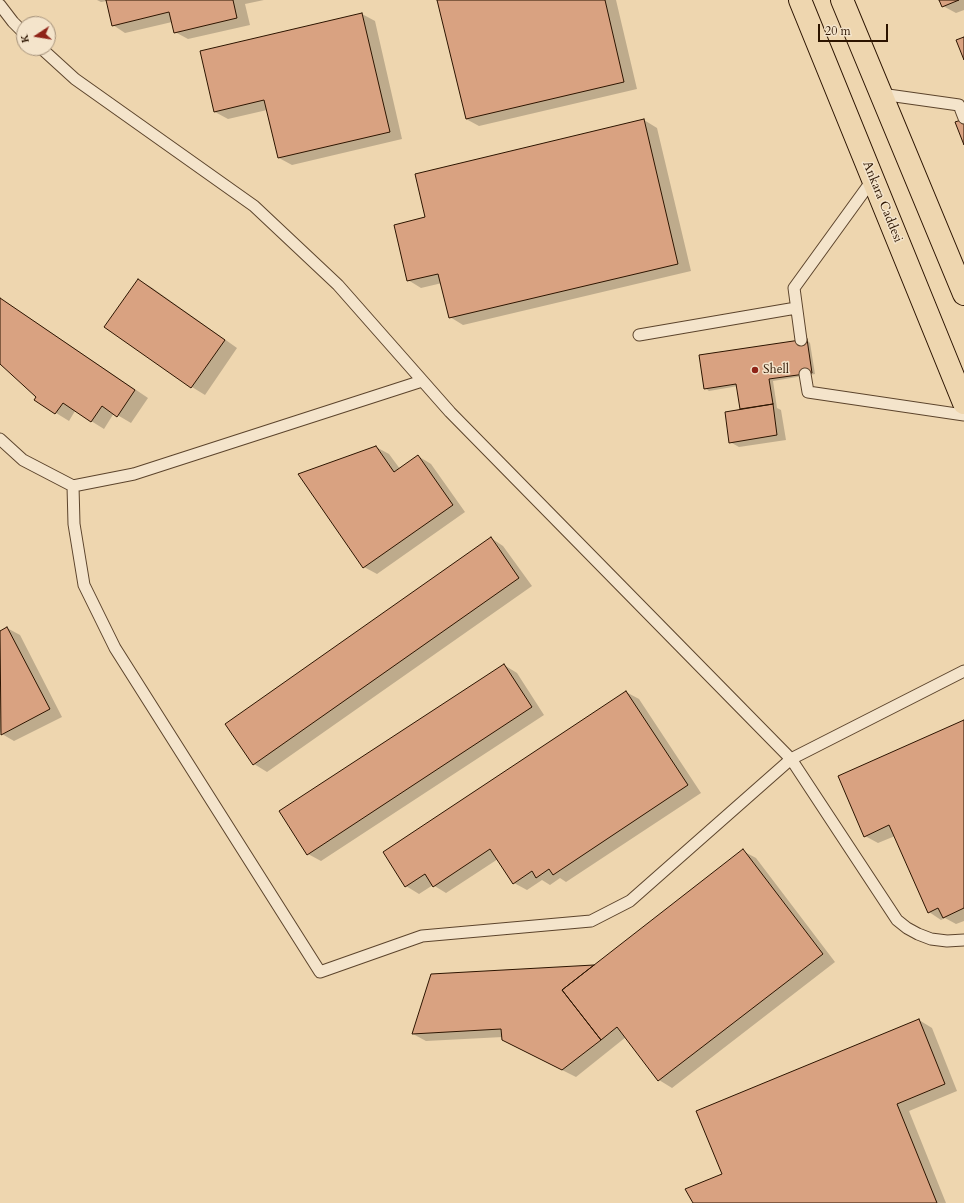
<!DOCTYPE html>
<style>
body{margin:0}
#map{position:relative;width:964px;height:1203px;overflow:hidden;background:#eed6af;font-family:Cardo,serif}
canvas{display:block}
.north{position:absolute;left:16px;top:16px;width:40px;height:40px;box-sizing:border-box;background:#f4e4cb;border:1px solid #a4917a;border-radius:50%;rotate:258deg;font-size:11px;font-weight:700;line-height:16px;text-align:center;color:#2c1400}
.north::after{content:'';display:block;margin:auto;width:14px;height:18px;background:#8f2418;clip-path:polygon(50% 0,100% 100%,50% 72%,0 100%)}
.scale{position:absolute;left:818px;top:24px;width:70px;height:18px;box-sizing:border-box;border:2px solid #2c1400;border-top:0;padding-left:5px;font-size:12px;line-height:14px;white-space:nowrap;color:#2c1400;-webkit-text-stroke:3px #f4e4cb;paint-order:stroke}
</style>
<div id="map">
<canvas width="964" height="1203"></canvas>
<div class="north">K</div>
<div class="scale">20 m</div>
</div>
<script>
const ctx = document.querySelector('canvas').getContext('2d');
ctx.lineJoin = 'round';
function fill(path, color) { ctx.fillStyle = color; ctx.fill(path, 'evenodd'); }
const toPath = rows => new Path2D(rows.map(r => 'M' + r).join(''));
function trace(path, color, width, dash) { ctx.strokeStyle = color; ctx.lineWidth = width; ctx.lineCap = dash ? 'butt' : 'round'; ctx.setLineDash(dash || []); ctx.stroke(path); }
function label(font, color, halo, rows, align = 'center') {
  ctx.font = font + ' Cardo,serif'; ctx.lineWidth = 3; ctx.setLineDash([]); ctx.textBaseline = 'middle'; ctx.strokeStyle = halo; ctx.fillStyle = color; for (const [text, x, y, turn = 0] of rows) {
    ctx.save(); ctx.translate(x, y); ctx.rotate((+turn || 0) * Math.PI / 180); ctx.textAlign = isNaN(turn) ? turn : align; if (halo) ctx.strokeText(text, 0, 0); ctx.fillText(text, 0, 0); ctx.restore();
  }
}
const shadow = toPath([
 [97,0,264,0,245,4,250,25,188,39,175,32,172,22,125,33,113,25,107,1,101,2],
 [438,0,616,0,637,89,479,126,466,119],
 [940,0,964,0,964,10,956,13,943,6],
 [362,14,375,21,402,139,292,165,279,158,267,110,228,119,215,112],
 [644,120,657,128,691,271,463,325,450,317,442,283,421,288,408,280,426,218],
 [138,280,151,287,237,348,205,395,192,387,106,327],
 [0,298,148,398,131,423,114,413,104,429,75,411,69,421,35,400,37,397,0,363],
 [807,340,810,343,815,374,773,381,777,408,781,410,786,440,739,447,730,442,741,410,738,386,709,391,705,388],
 [376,447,389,454,400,469,418,456,431,464,465,512,377,574,364,567],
 [491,538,503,546,532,586,267,772,254,764],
 [7,628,20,635,62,717,14,741,2,734,0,731,0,632],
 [504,665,517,673,544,715,321,861,308,854],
 [626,692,639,699,701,793,566,882,560,878,550,885,542,880,527,890,514,883,498,859,446,893,433,885,419,894,406,886],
 [964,721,964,921,956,924,945,918,941,920,929,912,895,836,878,843,865,836],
 [743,851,756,858,835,962,672,1088,659,1080,626,1037,576,1077,516,1047,503,1040,503,1037,426,1041,413,1034,431,975,594,966],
 [919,1020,932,1028,957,1091,909,1111,946,1203,694,1203,723,1174]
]);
const building = toPath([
 [106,0,233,0,237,18,174,33,169,12,112,26,106,0],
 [437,0,605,0,624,82,466,119,437,0],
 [939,0,959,0,942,7,939,0],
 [362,13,390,132,278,158,264,100,214,112,200,51,362,13],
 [964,37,964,60,956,40,964,37],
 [644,119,678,264,449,318,438,274,407,281,394,225,425,217,415,174,644,119],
 [964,119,964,145,955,122,964,119],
 [138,279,225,340,191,388,104,327,138,279],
 [0,298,135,390,117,417,102,406,91,422,63,403,55,414,34,400,36,397,0,364,0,298],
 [807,339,812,373,769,379,773,404,740,409,736,384,704,389,699,355,807,339],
 [773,404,777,435,729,443,725,412,773,404],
 [376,446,394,472,418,455,453,505,363,568,298,474,376,446],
 [491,537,519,578,253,765,225,724,491,537],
 [7,627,50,709,1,735,0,631,7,627],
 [504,664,532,707,307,855,279,811,504,664],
 [626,691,688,785,553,875,549,869,536,878,532,871,513,884,490,849,433,887,425,874,405,887,383,852,626,691],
 [964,720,964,908,943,918,938,908,928,913,889,825,864,837,838,776,964,720],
 [743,849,823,954,658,1081,617,1027,601,1040,562,990,743,849],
 [594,965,562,990,601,1040,562,1070,502,1040,501,1029,412,1034,431,974,594,965],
 [919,1019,945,1084,897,1104,937,1203,693,1203,685,1189,722,1174,696,1111,919,1019]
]);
const service = toPath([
 [0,5,13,22,24,33],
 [41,48,75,79,254,206,338,285,450,412,791,759,897,920,907,928,918,934,931,939,947,941,964,940],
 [881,94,959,105,964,118],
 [639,335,796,308],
 [801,340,794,288,873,179],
 [805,374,808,392,964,415],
 [0,439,23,460,73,486,134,474,422,381],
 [73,486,74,524,84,585,115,648,320,972,422,936,591,921,630,901,791,759,964,671]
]);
const trunk = toPath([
 [800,0,964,403],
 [842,0,964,294]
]);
const markers = [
 [755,370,4,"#8f2418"]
];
const streetNames = [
 ["Ankara Caddesi",882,202,68]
];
const poiNames = [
 ["Shell",763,370]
];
fill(shadow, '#0003');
fill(building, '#d9a281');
trace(building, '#2c1400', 1);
trace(service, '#5c442c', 13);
trace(trunk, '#2c1400', 24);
trace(service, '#f4e4cb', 11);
trace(trunk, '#eed6af', 22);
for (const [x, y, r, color] of markers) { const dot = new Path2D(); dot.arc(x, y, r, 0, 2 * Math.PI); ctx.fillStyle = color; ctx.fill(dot); trace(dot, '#f4e4cb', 1.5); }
label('13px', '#2c1400', '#f4e4cb', streetNames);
label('13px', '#2c1400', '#f4e4cb', poiNames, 'left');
</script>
